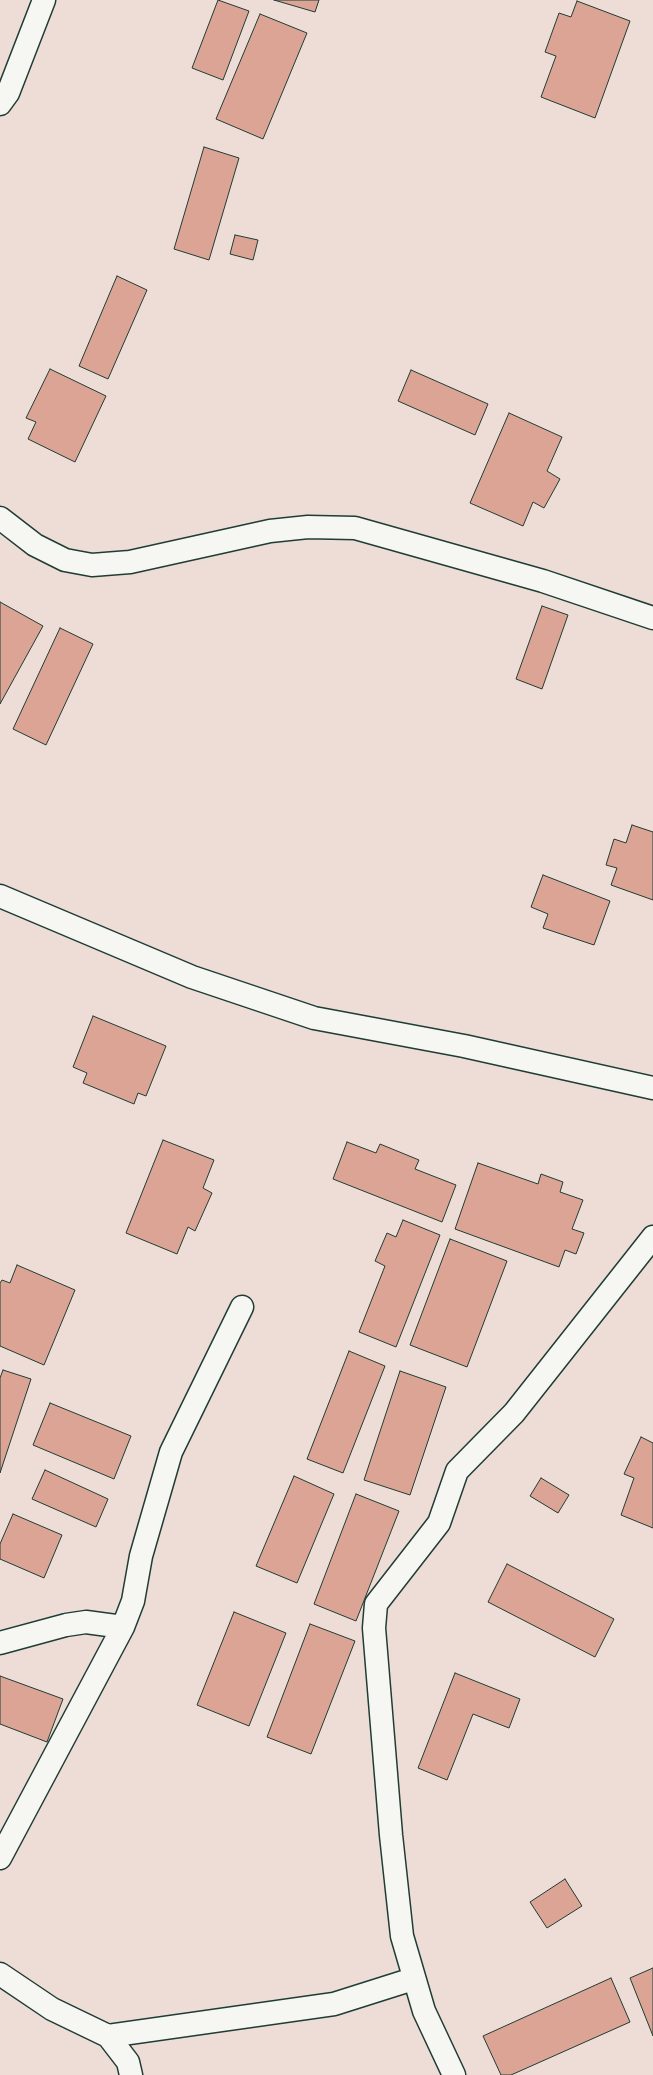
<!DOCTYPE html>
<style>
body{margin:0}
canvas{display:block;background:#eeddd6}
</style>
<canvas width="653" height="2075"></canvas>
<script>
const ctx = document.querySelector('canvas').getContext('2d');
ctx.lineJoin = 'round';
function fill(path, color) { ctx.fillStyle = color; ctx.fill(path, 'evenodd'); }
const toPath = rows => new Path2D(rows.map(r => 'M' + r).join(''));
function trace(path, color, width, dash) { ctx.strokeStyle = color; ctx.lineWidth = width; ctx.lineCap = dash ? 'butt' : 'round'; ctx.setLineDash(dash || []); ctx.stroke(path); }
const building = toPath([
 [218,0,249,11,223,80,192,68,218,0],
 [274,0,319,0,315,12,274,0],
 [577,1,630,21,595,118,541,97,556,56,545,52,559,13,571,17,577,1],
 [260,14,307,33,263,139,216,119,260,14],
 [204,147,239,158,209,260,174,249,204,147],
 [235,235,258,240,253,260,230,254,235,235],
 [117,276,147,290,108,379,79,366,117,276],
 [50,369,106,396,75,462,28,439,36,422,26,418,50,369],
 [411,370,488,404,475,435,398,401,411,370],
 [509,413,562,437,547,471,560,479,544,508,533,502,523,526,470,503,509,413],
 [0,602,43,626,0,704,0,602],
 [542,606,568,615,542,689,516,679,542,606],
 [60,628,93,644,46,745,13,729,60,628],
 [632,825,653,832,653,900,611,885,617,868,606,865,614,839,626,843,632,825],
 [543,875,610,901,594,945,543,928,548,914,531,907,543,875],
 [93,1016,166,1046,146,1096,138,1093,134,1104,83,1083,87,1073,73,1067,93,1016],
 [163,1140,214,1160,203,1188,212,1193,195,1231,188,1227,177,1254,126,1233,163,1140],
 [347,1142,376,1153,380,1144,419,1160,415,1169,456,1185,442,1222,333,1179,347,1142],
 [478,1163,538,1184,541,1174,563,1182,560,1192,583,1200,572,1229,584,1233,576,1254,565,1250,559,1267,455,1229,478,1163],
 [403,1220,440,1235,396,1347,359,1332,385,1266,375,1261,387,1233,396,1237,403,1220],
 [450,1239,507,1261,467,1367,410,1345,450,1239],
 [17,1265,75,1290,44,1365,0,1346,0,1283,2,1280,10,1283,17,1265],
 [349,1351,385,1366,343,1473,307,1459,349,1351],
 [3,1370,31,1379,0,1473,0,1378,3,1370],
 [400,1371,446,1387,410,1495,364,1480,400,1371],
 [50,1403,131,1436,114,1479,33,1445,50,1403],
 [641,1437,653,1443,653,1528,621,1515,634,1478,624,1474,641,1437],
 [45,1470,108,1499,96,1527,32,1499,45,1470],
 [294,1476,334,1494,297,1583,256,1566,294,1476],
 [541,1478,569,1495,558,1513,530,1496,541,1478],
 [356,1494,399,1511,356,1621,314,1604,356,1494],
 [13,1514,62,1535,44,1578,0,1559,0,1544,13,1514],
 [507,1564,614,1619,595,1657,488,1602,507,1564],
 [234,1612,286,1633,249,1726,197,1705,234,1612],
 [310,1624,355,1641,311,1754,267,1737,310,1624],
 [455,1673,520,1699,509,1728,473,1714,447,1780,418,1768,455,1673],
 [0,1676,63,1699,47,1742,0,1724,0,1676],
 [565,1879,582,1906,547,1928,530,1902,565,1879],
 [653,1968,653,2036,630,1978,653,1968],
 [611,1978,630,2022,511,2075,501,2075,483,2036,611,1978]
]);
const minor = toPath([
 [0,104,8,93,44,0],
 [0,518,35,545,65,560,92,565,130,562,270,531,308,527,355,528,543,581,653,618],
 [0,896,192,977,314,1018,464,1046,653,1088],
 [0,1643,66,1625,86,1622,123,1627],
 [0,1858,123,1627,133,1601,141,1556,171,1452,242,1307],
 [0,1974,52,2009,108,2036,128,2062,131,2075],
 [108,2036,334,2004,413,1979],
 [454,2075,424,2011,402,1936,391,1835,374,1628,376,1604,439,1523,457,1471,514,1413,653,1237]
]);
fill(building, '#dca494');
trace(building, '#1f3d34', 1);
trace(minor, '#1f3d34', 25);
trace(minor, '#f6f6f2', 22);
</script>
